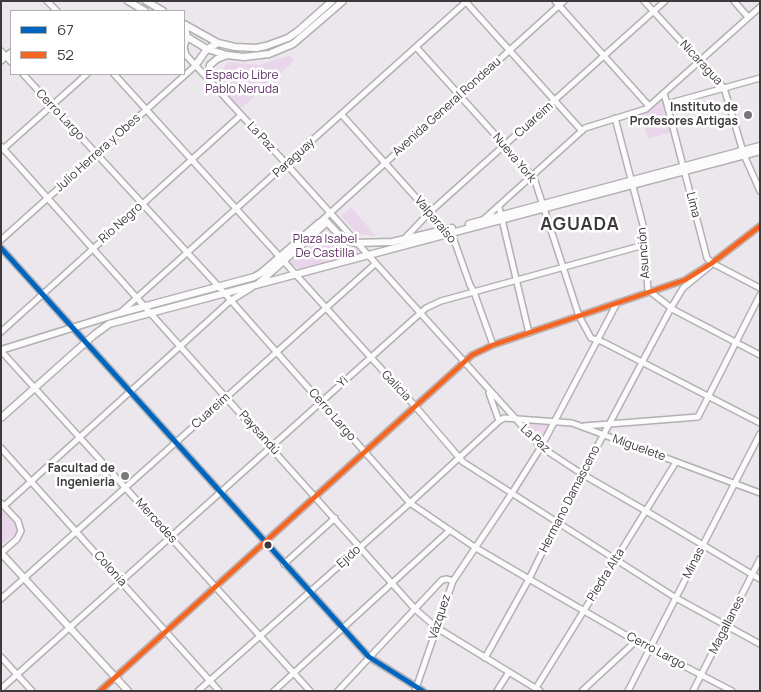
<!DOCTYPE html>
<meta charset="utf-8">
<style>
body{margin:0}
#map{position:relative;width:761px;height:692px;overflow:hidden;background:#ece7ec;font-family:Manrope,sans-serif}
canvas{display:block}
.frame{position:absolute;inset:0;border:2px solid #3d393d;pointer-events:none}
.legend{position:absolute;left:10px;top:10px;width:175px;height:65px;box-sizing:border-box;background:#fff;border:1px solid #b1b0b1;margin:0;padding:6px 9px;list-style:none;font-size:15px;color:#3d393d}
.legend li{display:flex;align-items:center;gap:10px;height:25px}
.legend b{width:25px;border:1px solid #b1b0b1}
</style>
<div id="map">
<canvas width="761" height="692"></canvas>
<div class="frame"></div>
<ul class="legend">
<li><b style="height:6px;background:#0065bd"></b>67</li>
<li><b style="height:6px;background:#f26522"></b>52</li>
</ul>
</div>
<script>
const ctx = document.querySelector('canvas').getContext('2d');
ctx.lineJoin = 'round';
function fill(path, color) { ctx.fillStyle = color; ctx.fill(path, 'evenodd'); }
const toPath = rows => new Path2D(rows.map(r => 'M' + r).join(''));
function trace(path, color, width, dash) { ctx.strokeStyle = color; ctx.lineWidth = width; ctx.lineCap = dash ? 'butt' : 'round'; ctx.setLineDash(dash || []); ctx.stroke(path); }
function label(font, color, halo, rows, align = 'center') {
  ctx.font = font + ' Manrope,sans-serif'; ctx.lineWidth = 5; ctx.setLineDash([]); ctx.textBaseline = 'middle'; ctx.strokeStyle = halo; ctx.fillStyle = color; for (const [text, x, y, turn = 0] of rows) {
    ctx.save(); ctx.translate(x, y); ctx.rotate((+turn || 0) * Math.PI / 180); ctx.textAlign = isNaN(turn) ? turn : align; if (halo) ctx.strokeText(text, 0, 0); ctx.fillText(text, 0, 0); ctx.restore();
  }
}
const green = toPath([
 [289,56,293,59,291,64,243,107,238,107,220,86,222,70,228,62,259,65],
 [662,98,663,98,672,132,648,139,641,114,644,113],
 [351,207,376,236,358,234,353,229,342,217,342,215],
 [326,227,343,243,357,249,360,253,301,269,293,266,290,262,290,259],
 [525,423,548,424,550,426,540,442,524,425],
 [1,509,18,526,19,531,1,545]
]);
const minor = toPath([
 [47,1,57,11],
 [555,1,649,106],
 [644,1,724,88,744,155,760,191],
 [734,1,748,17],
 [466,2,582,131],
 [186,25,187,38,184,47,186,55,280,157,541,447,582,474,646,511,760,579],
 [416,47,534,178,579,316,591,338,603,342,760,423],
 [1,51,11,62],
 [1,61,11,52],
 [23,74,219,287,410,503,476,548,529,579,636,641,732,691],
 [114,74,415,406,463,462,676,598,760,644],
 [664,93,707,258,712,263,760,288],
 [667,104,760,78],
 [342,115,454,240,470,285,474,292,493,345],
 [615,118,643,225,648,290,674,310,760,355],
 [1,146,415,609,437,628,540,691],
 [2,150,87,74],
 [499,207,529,333],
 [484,219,585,128,646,109,760,7],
 [319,223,564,1],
 [404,239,430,212,665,1],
 [1,240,195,66],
 [1,248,369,657,423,691],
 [120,313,467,1],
 [1,332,241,115],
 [1,351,310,691],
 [489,393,499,421],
 [584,426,698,417,760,295],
 [1,448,219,691],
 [1,503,18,521,21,531,17,539,1,553],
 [4,506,230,301,251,288],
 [284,564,335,518],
 [1,599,375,264],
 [1,657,32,691],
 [485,658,529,579,557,522,671,308,683,288,710,266],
 [536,688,676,462],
 [1,689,426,308,441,301,644,245],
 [100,691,472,355,493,345,685,280,712,263,760,226],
 [198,691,410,503,499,421,504,418,572,423,760,493],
 [274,691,450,530],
 [338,691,442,580,447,579,453,581],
 [415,691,453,581,512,493,541,447,617,303],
 [497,691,509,672],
 [582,691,636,641],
 [628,691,760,434],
 [693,691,760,559]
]);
const major = toPath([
 [128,1,145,11],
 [146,1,163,11],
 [184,24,218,43,235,47,256,48,266,46,288,38,298,31,332,1],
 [184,35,207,49,227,55,244,57,269,54,293,44,343,1],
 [195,66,207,49,218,43],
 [210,82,209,69,210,65,217,59,227,55],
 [327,222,344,240,356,243,392,242,452,228],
 [469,224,760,146],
 [259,283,327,222],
 [1,350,120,313,254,277,261,273,319,223,327,222],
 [1,418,94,335,109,324,760,151],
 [1,553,128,691]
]);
const bus1 = toPath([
 [1,248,369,657,423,691]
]);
const bus2 = toPath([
 [100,691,472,355,493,345,685,280,712,263,760,226]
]);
const markers = [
 [748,115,5,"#7a767a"],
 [125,476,5,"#7a767a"],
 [268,545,4.5,"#3d393d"]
];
const streetNames = [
 ["Nicaragua",701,63,47],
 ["Avenida General Rondeau",447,107,-42],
 ["Cerro Largo",60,115,47],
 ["Cuareim",534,120,-42],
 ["La Paz",261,137,47],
 ["Julio Herrera y Obes",98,153,-42],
 ["Paraguay",294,158,-42],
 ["Nueva York",514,158,50],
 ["Lima",693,205,76],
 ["Valparaíso",435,220,50],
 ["Río Negro",121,223,-42],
 ["Asunción",644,253,-94],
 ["Yi",343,382,-42],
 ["Galicia",396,386,47],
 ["Cuareim",211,411,-42],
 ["Cerro Largo",332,415,49],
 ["Paysandú",259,433,48],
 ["La Paz",535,439,43],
 ["Miguelete",639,448,20],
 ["Hermano Damasceno",570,499,-63],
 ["Mercedes",156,521,48],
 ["Ejido",349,557,-42],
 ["Minas",694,563,-63],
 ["Colonia",110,569,48],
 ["Piedra Alta",606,575,-58],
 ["Vázquez",440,617,-72],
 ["Magallanes",727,625,-63],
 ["Cerro Largo",656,651,28]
];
const parkNames = [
 ["Espacio Libre",242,76],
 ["Pablo Neruda",242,90],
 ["Plaza Isabel",325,240],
 ["De Castilla",325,254]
];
const poiNames = [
 ["Instituto de",738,108],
 ["Profesores Artigas",738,122],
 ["Facultad de",115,469],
 ["Ingenieria",115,483]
];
const districtNames = [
 ["AGUADA",580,225]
];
fill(green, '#e9d6ea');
trace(minor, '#b3b0b3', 8);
trace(major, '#b3b0b3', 9);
trace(minor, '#fcfbfc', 5);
trace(major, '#fcfbfc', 6);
trace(bus1, '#0065bd', 5);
trace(bus2, '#f26522', 5);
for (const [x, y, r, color] of markers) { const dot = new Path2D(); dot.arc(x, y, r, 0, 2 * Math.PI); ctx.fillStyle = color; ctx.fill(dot); trace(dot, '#fff', 2); }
label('12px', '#3d393d', '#fff', streetNames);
label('12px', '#623268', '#fff', parkNames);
label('bold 12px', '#3d393d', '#fff', poiNames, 'right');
ctx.letterSpacing = '1px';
label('bold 18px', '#3d393d', '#fff', districtNames);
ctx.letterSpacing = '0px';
</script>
